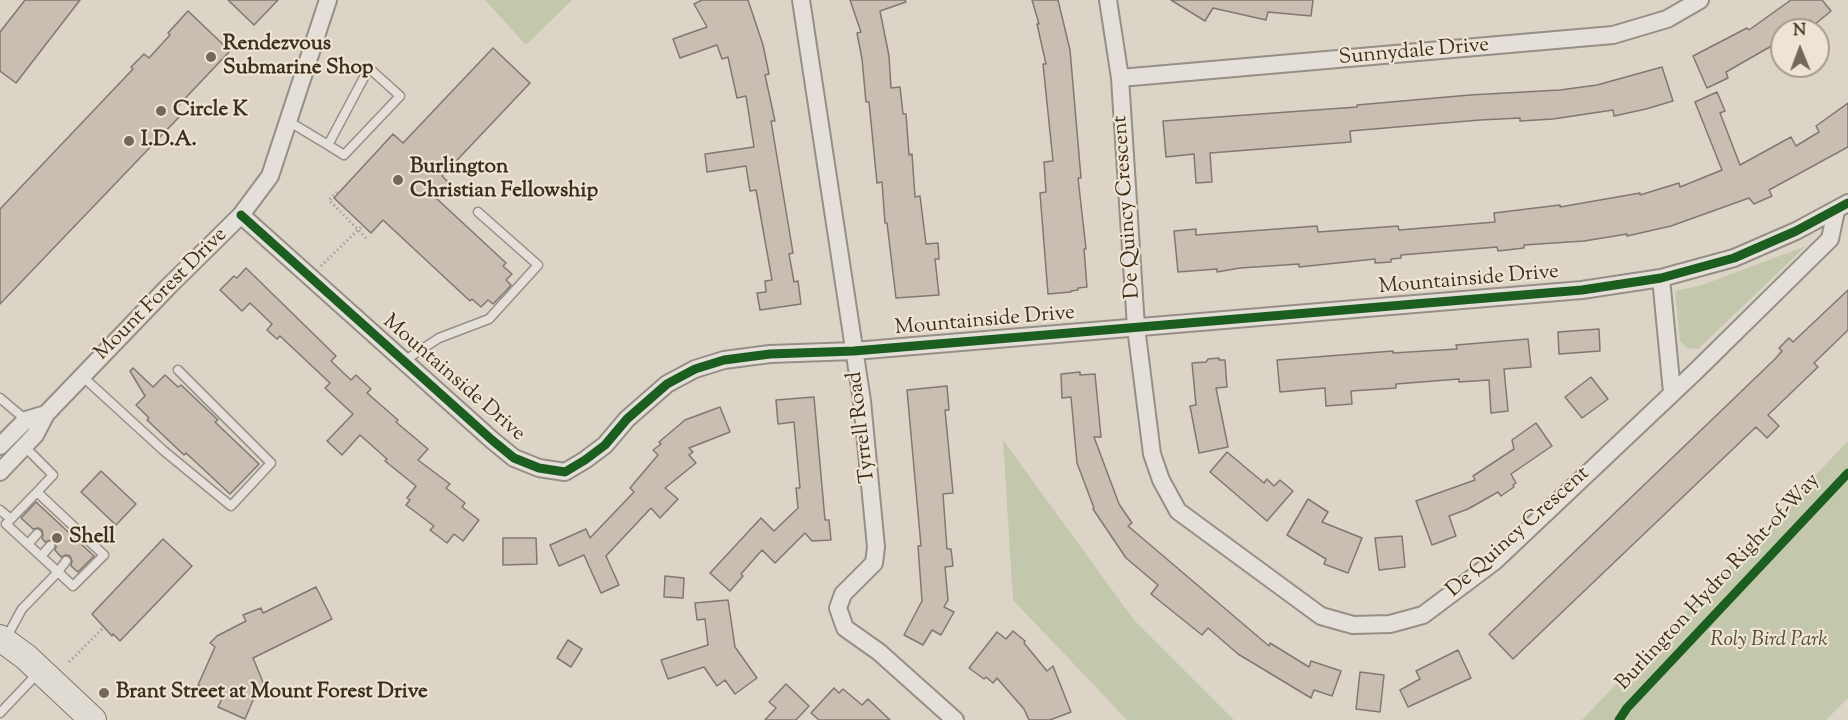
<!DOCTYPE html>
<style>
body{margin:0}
#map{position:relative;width:1848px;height:720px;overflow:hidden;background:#dcd4c6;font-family:"Sorts Mill Goudy",serif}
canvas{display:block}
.north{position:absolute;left:1770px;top:18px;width:60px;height:60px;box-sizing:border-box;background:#efe4d3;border:2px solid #a79c8b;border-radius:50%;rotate:359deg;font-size:16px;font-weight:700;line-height:24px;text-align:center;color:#3c2f1f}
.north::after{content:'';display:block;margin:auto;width:21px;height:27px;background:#746959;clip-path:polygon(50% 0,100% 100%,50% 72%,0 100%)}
</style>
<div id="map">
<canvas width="1848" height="720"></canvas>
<div class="north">N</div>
</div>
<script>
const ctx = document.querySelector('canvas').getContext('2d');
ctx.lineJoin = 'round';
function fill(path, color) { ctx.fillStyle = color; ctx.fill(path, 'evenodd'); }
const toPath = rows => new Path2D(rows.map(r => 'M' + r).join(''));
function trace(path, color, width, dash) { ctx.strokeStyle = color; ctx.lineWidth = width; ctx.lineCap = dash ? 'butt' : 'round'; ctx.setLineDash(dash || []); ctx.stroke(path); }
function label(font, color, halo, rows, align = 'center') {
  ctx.font = font + ' "Sorts Mill Goudy",serif'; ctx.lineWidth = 4.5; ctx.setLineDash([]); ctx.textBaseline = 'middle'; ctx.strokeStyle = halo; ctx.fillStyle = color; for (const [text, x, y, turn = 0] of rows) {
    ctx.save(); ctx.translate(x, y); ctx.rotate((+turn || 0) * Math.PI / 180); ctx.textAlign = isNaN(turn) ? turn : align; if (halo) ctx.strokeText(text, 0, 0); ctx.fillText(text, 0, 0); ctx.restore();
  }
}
const green = toPath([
 [485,0,572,0,526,45],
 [1806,246,1698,349,1687,348,1680,341,1675,291,1702,285],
 [1003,440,1134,620,1234,720,1127,720,1013,600],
 [1848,441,1848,698,1826,720,1582,720]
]);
const building = toPath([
 [25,0,80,0,16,83,0,71,0,32,25,0],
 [228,0,278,0,254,25,228,0],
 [702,0,748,0,763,45,769,74,765,75,775,121,771,121,793,253,789,254,794,282,798,281,801,304,760,310,757,293,766,292,765,281,772,280,756,190,750,191,746,166,707,172,705,154,754,147,746,96,737,98,728,57,722,59,717,45,680,58,673,39,707,27,694,4,702,0],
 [850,0,905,0,906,2,880,11,889,56,891,88,900,87,903,114,906,114,909,155,912,154,915,197,920,196,926,244,938,243,939,259,935,259,939,295,896,298,887,223,885,223,882,182,877,183,869,102,866,102,862,59,857,33,861,32,850,0],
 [1032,0,1058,0,1070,50,1081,178,1078,178,1086,249,1084,249,1087,287,1078,288,1078,290,1071,291,1071,292,1048,294,1040,193,1046,192,1044,162,1053,161,1043,64,1046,64,1037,24,1039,24,1032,0],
 [1171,0,1313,0,1311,16,1268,12,1266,20,1213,8,1205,21,1171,0],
 [1791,0,1822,0,1831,11,1814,25,1810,20,1796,30,1782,30,1782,40,1726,72,1728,78,1707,88,1693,56,1747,28,1749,30,1791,0],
 [188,11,230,51,176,108,182,114,0,304,0,209,133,69,131,67,144,54,149,58,170,35,168,33,188,11],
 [493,48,530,83,442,176,450,184,436,198,506,263,503,266,512,274,506,280,511,285,505,292,493,304,488,300,481,307,472,299,470,301,383,220,371,233,334,198,393,134,403,143,493,48],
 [1662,67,1673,101,1646,109,1614,116,1613,110,1553,119,1520,121,1520,118,1480,120,1350,131,1351,142,1210,153,1212,182,1196,183,1194,154,1166,157,1163,121,1357,107,1357,105,1470,95,1560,90,1597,85,1662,67],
 [1717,92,1725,111,1720,113,1740,165,1791,137,1796,146,1819,132,1816,126,1848,103,1848,147,1769,190,1772,196,1754,204,1749,198,1671,226,1627,236,1627,234,1584,241,1524,245,1524,248,1498,251,1497,247,1401,255,1401,258,1391,259,1391,262,1375,263,1375,259,1299,267,1299,264,1240,268,1217,272,1217,269,1178,272,1174,231,1196,229,1196,235,1317,226,1318,232,1398,226,1399,230,1495,222,1494,213,1560,205,1560,207,1640,193,1640,195,1679,183,1680,187,1722,170,1695,102,1717,92],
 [246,268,336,356,331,361,351,380,356,375,371,389,367,393,398,420,396,422,428,449,418,460,450,484,446,488,465,503,462,507,479,520,463,541,454,534,447,543,430,530,434,526,406,505,410,500,407,498,416,486,385,461,387,459,360,435,342,455,327,441,353,414,325,388,330,383,280,336,277,339,267,330,272,324,250,303,242,311,220,290,234,276,237,278,246,268],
 [1848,290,1848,330,1814,363,1818,367,1768,415,1779,426,1767,438,1756,427,1513,659,1489,634,1775,359,1782,351,1779,348,1789,338,1793,342,1848,290],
 [1599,329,1600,351,1559,354,1558,332,1599,329],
 [1528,339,1531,367,1504,369,1508,411,1491,413,1489,380,1459,382,1459,379,1396,384,1396,388,1351,391,1352,404,1326,406,1325,388,1280,392,1277,360,1393,351,1393,353,1457,349,1456,345,1528,339],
 [1219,358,1219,360,1225,360,1227,387,1216,388,1228,447,1199,453,1190,406,1196,405,1192,363,1206,362,1208,359,1219,358],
 [133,368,153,387,165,375,178,387,181,385,218,420,215,422,259,464,230,494,186,453,184,455,147,420,149,418,136,405,145,396,130,371,133,368],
 [1080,372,1080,375,1095,374,1101,437,1094,437,1119,504,1132,523,1128,526,1269,646,1270,643,1309,667,1311,661,1341,671,1332,696,1314,690,1311,698,1238,654,1208,628,1202,635,1151,594,1158,585,1126,558,1093,509,1094,508,1077,463,1071,397,1062,398,1061,374,1080,372],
 [1591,377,1608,399,1582,418,1565,397,1591,377],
 [947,386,949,410,945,410,953,493,943,494,947,549,951,549,953,566,945,567,948,600,944,607,954,612,941,635,932,630,923,645,904,635,922,601,918,546,921,546,907,390,947,386],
 [814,397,825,520,829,520,831,540,812,541,805,533,775,563,762,550,741,574,743,576,730,591,710,573,761,518,774,531,798,508,796,488,800,488,794,422,778,424,776,400,814,397],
 [720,407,730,432,689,448,693,452,689,455,696,463,665,488,678,499,660,518,651,508,606,556,619,585,601,593,584,555,559,566,550,545,586,529,590,538,634,492,630,488,658,455,653,450,661,444,659,442,685,420,720,407],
 [1536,423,1552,446,1511,474,1516,483,1513,485,1514,487,1501,496,1498,492,1468,509,1449,516,1456,536,1432,545,1416,501,1475,480,1473,476,1514,449,1512,440,1536,423],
 [1227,452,1264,483,1267,479,1274,486,1280,480,1293,491,1267,521,1210,472,1227,452],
 [101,471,136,504,116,525,81,492,101,471],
 [1308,499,1328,512,1322,522,1362,538,1348,573,1324,564,1326,559,1287,535,1308,499],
 [36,502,94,556,78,572,71,566,72,561,70,556,66,555,61,557,55,550,56,547,55,542,51,540,45,542,42,538,43,535,42,530,38,528,33,529,21,518,36,502],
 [1402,536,1405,567,1379,570,1375,538,1402,536],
 [503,538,536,538,537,564,503,565,503,538],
 [163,539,192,566,120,641,113,634,112,636,92,614,163,539],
 [665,576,684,578,683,598,664,597,665,576],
 [316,587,332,619,253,658,267,692,254,698,245,719,218,707,223,696,198,685,215,647,210,643,217,636,246,621,243,615,261,608,263,613,316,587],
 [728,600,735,647,757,678,735,694,725,680,717,686,704,667,668,679,661,660,708,645,705,619,697,620,695,603,728,600],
 [1013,631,1025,641,1024,643,1047,671,1053,666,1071,712,1050,720,1029,720,1024,709,997,678,993,683,986,677,984,679,969,668,997,632,1006,639,1013,631],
 [568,640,582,649,571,667,557,658,568,640],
 [1458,650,1471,678,1408,707,1400,690,1420,679,1416,671,1458,650],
 [1360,672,1384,675,1380,712,1356,709,1360,672],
 [786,684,809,706,796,720,765,720,776,708,769,702,786,684],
 [834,688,839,693,843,689,862,705,868,699,890,720,819,720,811,713,834,688]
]);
const path = toPath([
 [337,192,329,200,367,239],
 [321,266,363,225],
 [69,662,102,629]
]);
const lane = toPath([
 [288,121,328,145,369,68,400,96,344,155,328,145],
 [404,361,439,338,489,319,538,265,478,212],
 [82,376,164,451,231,506,271,463,178,370],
 [0,398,26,420],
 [24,446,53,475,37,492],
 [0,510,11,519],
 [28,544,37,534],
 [41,556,50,546],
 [5,640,22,609,58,572,6,524,37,492,104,555,73,586,58,572,66,561],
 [0,713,38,673]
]);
const street = toPath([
 [801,0,862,401,876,547,874,563,843,594,838,608,845,628,879,652,955,720],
 [1108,0,1120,78,1136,327,1152,454,1161,480,1178,511,1321,616,1353,625,1390,624,1423,615,1495,561,1696,371,1830,239,1836,211],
 [1120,78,1613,35,1667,19,1700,0],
 [241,215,492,440,514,458,539,468,565,472,585,460,605,445,627,419,667,384,695,369,724,360,770,354,854,351,1582,290,1661,278,1734,258,1796,231,1848,203],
 [1661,278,1672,392],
 [0,446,26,420,46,414],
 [0,472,35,435,46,414,168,287,241,215,270,176,328,0]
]);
const primary = toPath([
 [0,638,26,657,93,720]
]);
const cycleway = toPath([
 [241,215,492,440,514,458,539,468,565,472,585,460,605,445,627,419,667,384,695,369,724,360,770,354,854,351,1582,290,1661,278,1734,258,1796,231,1848,203],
 [1619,720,1627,708,1848,473]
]);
const markers = [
 [211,57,6,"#746959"],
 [161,111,6,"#746959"],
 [129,141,6,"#746959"],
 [398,180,6,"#746959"],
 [57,538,6,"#746959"],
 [104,693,6,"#746959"]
];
const poiNames = [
 ["Rendezvous",223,45],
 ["Submarine Shop",223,69],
 ["Circle K",173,111],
 ["I.D.A.",141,141],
 ["Burlington",410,168],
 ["Christian Fellowship",410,192],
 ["Shell",69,538],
 ["Brant Street at Mount Forest Drive",116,693]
];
const streetNames = [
 ["Sunnydale Drive",1414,53,-5],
 ["De Quincy Crescent",1128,207,-94],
 ["Mountainside Drive",1469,281,-5],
 ["Mount Forest Drive",162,295,-45],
 ["Mountainside Drive",985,322,-5],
 ["Mountainside Drive",453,379,41],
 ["Tyrrell Road",863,427,-97],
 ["De Quincy Crescent",1519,533,-42],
 ["Burlington Hydro Right-of-Way",1719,583,-47]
];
const parkNames = [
 ["Roly Bird Park",1769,641]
];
fill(green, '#c3c8ac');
fill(building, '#cabdb1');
trace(building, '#7f796f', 1.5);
trace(lane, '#968f85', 11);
trace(street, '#968f85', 20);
trace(primary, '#7f796f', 28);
trace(path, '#a7a39c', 3, [1.5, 3]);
trace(lane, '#e4e0d9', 8);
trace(street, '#e4e0d9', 16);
trace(primary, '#dfdbd3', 26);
trace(cycleway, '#1b5e20', 9);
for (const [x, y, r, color] of markers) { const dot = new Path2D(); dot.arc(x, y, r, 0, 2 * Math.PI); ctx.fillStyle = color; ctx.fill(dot); trace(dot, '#efe4d3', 2); }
label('bold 21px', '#3c2f1f', '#efe4d3', poiNames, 'left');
label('21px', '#3c2f1f', '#efe4d3', streetNames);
label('italic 21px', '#534c37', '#efe4d3', parkNames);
</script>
